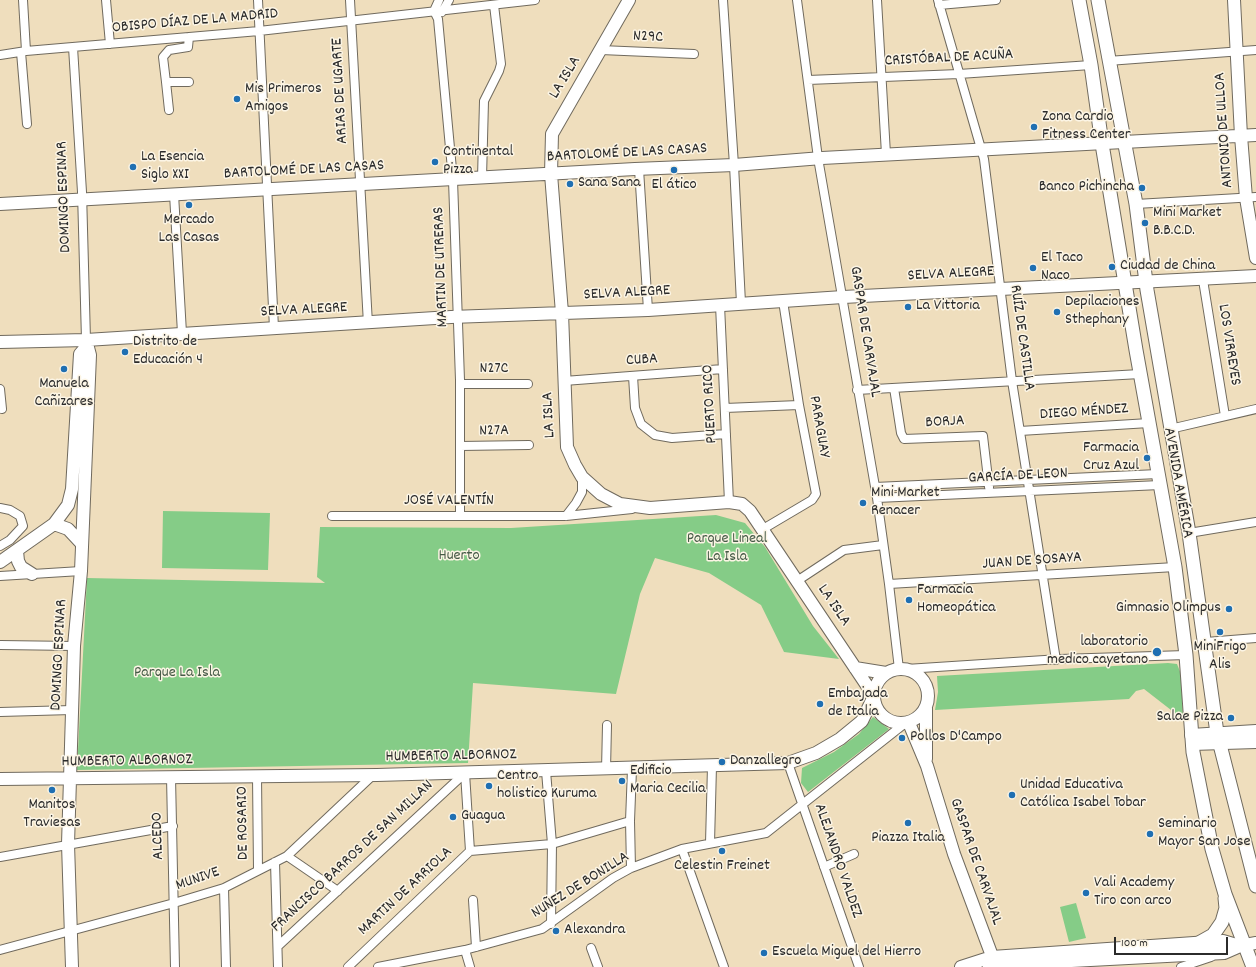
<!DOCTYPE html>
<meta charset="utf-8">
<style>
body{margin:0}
#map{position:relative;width:1256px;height:967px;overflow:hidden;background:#efdebd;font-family:Dekko,sans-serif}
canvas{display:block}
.scale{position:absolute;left:1114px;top:937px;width:114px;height:18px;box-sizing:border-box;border:2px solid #2b2b2b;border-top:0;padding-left:5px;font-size:12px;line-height:14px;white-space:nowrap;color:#2b2b2b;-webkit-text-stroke:3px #fcf5e5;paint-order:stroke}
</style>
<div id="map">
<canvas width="1256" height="967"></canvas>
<div class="scale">100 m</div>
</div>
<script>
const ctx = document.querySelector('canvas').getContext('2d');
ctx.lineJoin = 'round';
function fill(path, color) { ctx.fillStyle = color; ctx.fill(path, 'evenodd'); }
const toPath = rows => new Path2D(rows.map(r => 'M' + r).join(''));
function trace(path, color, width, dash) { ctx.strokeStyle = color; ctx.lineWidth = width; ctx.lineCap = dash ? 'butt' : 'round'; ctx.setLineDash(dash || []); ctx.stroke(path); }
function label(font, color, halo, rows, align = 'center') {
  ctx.font = font + ' Dekko,sans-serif'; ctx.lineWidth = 3; ctx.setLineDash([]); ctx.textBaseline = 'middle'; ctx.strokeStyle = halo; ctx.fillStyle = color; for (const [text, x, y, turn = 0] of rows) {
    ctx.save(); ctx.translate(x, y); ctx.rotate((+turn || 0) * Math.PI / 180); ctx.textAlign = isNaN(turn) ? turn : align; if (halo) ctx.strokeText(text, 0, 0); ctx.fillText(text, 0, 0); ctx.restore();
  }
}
const green = toPath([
 [163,511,270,513,268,570,162,568],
 [716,515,745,523,765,547,813,626,839,659,784,652,761,605,709,573,655,558,640,594,616,694,473,683,468,763,77,770,87,578,325,583,317,577,320,527,511,528],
 [1168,663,1177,664,1181,674,1183,717,1180,717,1144,689,1136,691,1129,699,935,710,938,692,937,676],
 [873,717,889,729,808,792,801,783,802,768,834,752,859,734],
 [1076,903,1086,938,1069,942,1060,907]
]);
const street = toPath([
 [23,0,26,51],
 [106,0,110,44],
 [258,0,274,328],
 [350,0,368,324],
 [439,0,434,11,438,19,453,180,460,380,460,516],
 [723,0,734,165,741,303],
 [797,0,818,158,877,498,889,584,899,669],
 [877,0,886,154],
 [938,0,984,159,1012,381,1056,660],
 [939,5,996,0],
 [442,12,449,0],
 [73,47,82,192,86,340],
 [601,50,694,54],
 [21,52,27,124],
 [0,55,26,51,259,31,535,0],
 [1108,61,1256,50],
 [808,80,959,74,1091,65],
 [166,82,169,110],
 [189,82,166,82,163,57,169,50,188,47,189,37],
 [639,169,648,310],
 [482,178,484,101,499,71,501,64,494,5],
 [174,194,182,333],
 [1136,204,1256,197],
 [1203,280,1225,416],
 [720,305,729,502],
 [633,376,635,408,641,424,655,435,672,438,726,434],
 [564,381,723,369],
 [460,384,528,384],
 [894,388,901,433,904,439,983,436,989,487],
 [0,389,2,409],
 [857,390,1140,374],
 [725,408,799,405],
 [1170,429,1256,409],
 [1020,431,1149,423],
 [460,446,529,445],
 [875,487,1158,474],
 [877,498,1160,485],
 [0,508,10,510,20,516,23,526,10,540,0,546],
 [332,516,566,516,632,509],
 [566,516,576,503,582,492,582,477],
 [763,529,812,500,816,494,799,405,783,301],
 [1189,533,1256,522],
 [0,576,81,571],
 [797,581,844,550,883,545],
 [889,584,1175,567],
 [1206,642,1256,638],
 [0,645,74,646],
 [906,669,1060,659,1186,655],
 [0,712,72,710],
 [788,763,859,967],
 [606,770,607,725],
 [546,771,552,844,551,924],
 [465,773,470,851],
 [257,776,258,870],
 [171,777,175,967],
 [710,843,712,766],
 [682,849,724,967],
 [287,856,338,891],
 [0,857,173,826],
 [275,862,278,967],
 [824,867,854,854],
 [631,868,630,821,632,769],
 [224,888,226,967],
 [473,900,476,947],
 [278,946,465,773],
 [591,948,598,967],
 [0,950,174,903,224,888,287,856,373,775],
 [465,950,470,967],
 [348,967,470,851,552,844,630,821],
 [378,967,465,950,542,929,613,878,631,868,682,849,766,833,904,724],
 [1181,967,1211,957]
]);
const secondary = toPath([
 [1234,0,1241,136,1246,198,1256,258],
 [0,204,635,169,734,165,822,158,1256,135],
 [0,342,86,340,451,317,648,310,843,297,1256,276],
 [54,524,68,529,82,544],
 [17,551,18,561,21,567,32,574],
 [0,562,54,524,68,505,72,489,80,354,87,346],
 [855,668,886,673],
 '874 696a27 27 0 1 1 54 0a27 27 0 1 1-54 0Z',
 [926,708,926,759],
 [909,723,927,766,954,854,995,964],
 [1191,735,1256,731],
 [1192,744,1256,742],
 [0,779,377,775,788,763,816,753,840,739,862,721,874,696,750,511,742,504,729,502,650,508,620,504,601,494,582,477,575,465,567,447,562,313,551,174,552,134,629,0],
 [72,967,68,844,70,779,74,646,81,571,90,355,86,340],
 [961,967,992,957,1223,941,1240,946],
 [989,967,995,965,1224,953,1240,946,1256,943]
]);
const primary = toPath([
 [1079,0,1091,65,1102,144,1136,350,1175,567,1186,655,1193,752,1212,849,1225,894,1253,967],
 [1098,0,1136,204,1147,290,1189,533,1217,733,1256,886],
 [1197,944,1213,935,1222,922,1226,908,1225,898]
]);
const markers = [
 [237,99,4,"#1f6fb2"],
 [1034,127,4,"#1f6fb2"],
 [435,162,4,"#1f6fb2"],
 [133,167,4,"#1f6fb2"],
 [674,170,4,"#1f6fb2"],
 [570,184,4,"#1f6fb2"],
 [1142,188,4,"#1f6fb2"],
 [189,205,4,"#1f6fb2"],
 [1145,223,4,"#1f6fb2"],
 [1112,267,4,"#1f6fb2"],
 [1033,268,4,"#1f6fb2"],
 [908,307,4,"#1f6fb2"],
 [1057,312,4,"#1f6fb2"],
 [125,352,4,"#1f6fb2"],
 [64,369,4,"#1f6fb2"],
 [1147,458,4,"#1f6fb2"],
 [863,503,4,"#1f6fb2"],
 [909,600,4,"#1f6fb2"],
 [1229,609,4,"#1f6fb2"],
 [1220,632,4,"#1f6fb2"],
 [1157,652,5,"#1f6fb2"],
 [820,704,4,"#1f6fb2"],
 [1231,718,4,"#1f6fb2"],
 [902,738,4,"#1f6fb2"],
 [722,762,4,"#1f6fb2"],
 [622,781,4,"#1f6fb2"],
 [489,786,4,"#1f6fb2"],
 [52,790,4,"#1f6fb2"],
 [1012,795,4,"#1f6fb2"],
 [453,817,4,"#1f6fb2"],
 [908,823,4,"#1f6fb2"],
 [1150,834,4,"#1f6fb2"],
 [722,851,4,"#1f6fb2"],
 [1086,893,4,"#1f6fb2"],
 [556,931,4,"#1f6fb2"],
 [764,953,4,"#1f6fb2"]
];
const streetNames = [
 ["OBISPO DÍAZ DE LA MADRID",195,22,-5],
 ["N29C",648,38,3],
 ["CRISTÓBAL DE ACUÑA",949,59,-3],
 ["LA ISLA",566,78,-59],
 ["ARIAS DE UGARTE",341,91,-93],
 ["ANTONIO DE ULLOA",1225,130,-94],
 ["BARTOLOMÉ DE LAS CASAS",627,154,-3],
 ["BARTOLOMÉ DE LAS CASAS",304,171,-3],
 ["DOMINGO ESPINAR",65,197,-92],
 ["MARTIN DE UTRERAS",442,267,-92],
 ["SELVA ALEGRE",951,275,-3],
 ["SELVA ALEGRE",627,294,-3],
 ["SELVA ALEGRE",304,311,-3],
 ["GASPAR DE CARVAJAL",864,332,81],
 ["RUÍZ DE CASTILLA",1021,338,82],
 ["LOS VIRREYES",1228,345,81],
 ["CUBA",642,361,-4],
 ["N27C",494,370],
 ["PUERTO RICO",711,404,-93],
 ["DIEGO MÉNDEZ",1084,413,-4],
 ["LA ISLA",550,415,-93],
 ["BORJA",945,423,-3],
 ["PARAGUAY",818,427,80],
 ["N27A",494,432,-1],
 ["GARCÍA DE LEON",1018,477,-3],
 ["AVENIDA AMÉRICA",1177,483,80],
 ["JOSÉ VALENTÍN",449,502],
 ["JUAN DE SOSAYA",1032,562,-4],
 ["LA ISLA",833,606,56],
 ["DOMINGO ESPINAR",60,655,-87],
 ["HUMBERTO ALBORNOZ",451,757,-1],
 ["HUMBERTO ALBORNOZ",127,762,-1],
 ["DE ROSARIO",244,823,-91],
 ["ALCEDO",159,836,-92],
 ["FRANCISCO BARROS DE SAN MILLAN",353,857,-43],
 ["ALEJANDRO VALDEZ",837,861,71],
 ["GASPAR DE CARVAJAL",975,862,71],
 ["MUNIVE",198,880,-19],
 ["NUÑEZ DE BONILLA",581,886,-32],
 ["MARTIN DE ARRIOLA",406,892,-43]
];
const poiNames = [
 ["Mis Primeros",245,90],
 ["Amigos",245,108],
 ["Zona Cardio",1042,118],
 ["Fitness Center",1042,136],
 ["Continental",443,153],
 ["Pizza",443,171],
 ["La Esencia",141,158],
 ["Siglo XXI",141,176],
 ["Sana Sana",578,184],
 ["El ático",674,186,"center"],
 ["Banco Pichincha",1134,188,"right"],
 ["Mini Market",1153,214],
 ["B.B.C.D.",1153,232],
 ["Mercado",189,221,"center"],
 ["Las Casas",189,239,"center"],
 ["El Taco",1041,259],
 ["Naco",1041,277],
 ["Ciudad de China",1120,267],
 ["Depilaciones",1065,303],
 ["Sthephany",1065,321],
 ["La Vittoria",916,307],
 ["Distrito de",133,343],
 ["Educación 4",133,361],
 ["Manuela",64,385,"center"],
 ["Cañizares",64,403,"center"],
 ["Farmacia",1139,449,"right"],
 ["Cruz Azul",1139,467,"right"],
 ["Mini Market",871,494],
 ["Renacer",871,512],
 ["Farmacia",917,591],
 ["Homeopática",917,609],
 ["Gimnasio Olimpus",1221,609,"right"],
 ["laboratorio",1148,643,"right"],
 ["medico cayetano",1148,661,"right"],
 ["MiniFrigo",1220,648,"center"],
 ["Alis",1220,666,"center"],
 ["Embajada",828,695],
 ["de Italia",828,713],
 ["Salae Pizza",1223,718,"right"],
 ["Pollos D'Campo",910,738],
 ["Danzallegro",730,762],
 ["Edificio",630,772],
 ["Maria Cecilia",630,790],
 ["Centro",497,777],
 ["holistico Kuruma",497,795],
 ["Unidad Educativa",1020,786],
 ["Católica Isabel Tobar",1020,804],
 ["Manitos",52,806,"center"],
 ["Traviesas",52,824,"center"],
 ["Guagua",461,817],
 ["Seminario",1158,825],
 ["Mayor San Jose",1158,843],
 ["Piazza Italia",908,839,"center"],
 ["Celestin Freinet",722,867,"center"],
 ["Vali Academy",1094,884],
 ["Tiro con arco",1094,902],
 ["Alexandra",564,931],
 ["Escuela Miguel del Hierro",772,953]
];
const parkNames = [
 ["Parque Lineal",727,540],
 ["La Isla",727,558],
 ["Huerto",459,557],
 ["Parque La Isla",177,674]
];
fill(green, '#85cc87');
trace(street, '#706a5e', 10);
trace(secondary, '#706a5e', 14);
trace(primary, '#706a5e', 15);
trace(street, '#fff', 8);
trace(secondary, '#fff', 12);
trace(primary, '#fff', 13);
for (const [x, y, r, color] of markers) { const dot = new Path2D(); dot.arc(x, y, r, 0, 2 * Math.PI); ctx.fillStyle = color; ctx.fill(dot); trace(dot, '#fcf5e5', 1.5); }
label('16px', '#2b2b2b', '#fcf5e5', streetNames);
label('16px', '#2b2b2b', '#fcf5e5', poiNames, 'left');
label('16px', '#465b47', '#fcf5e5', parkNames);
</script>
